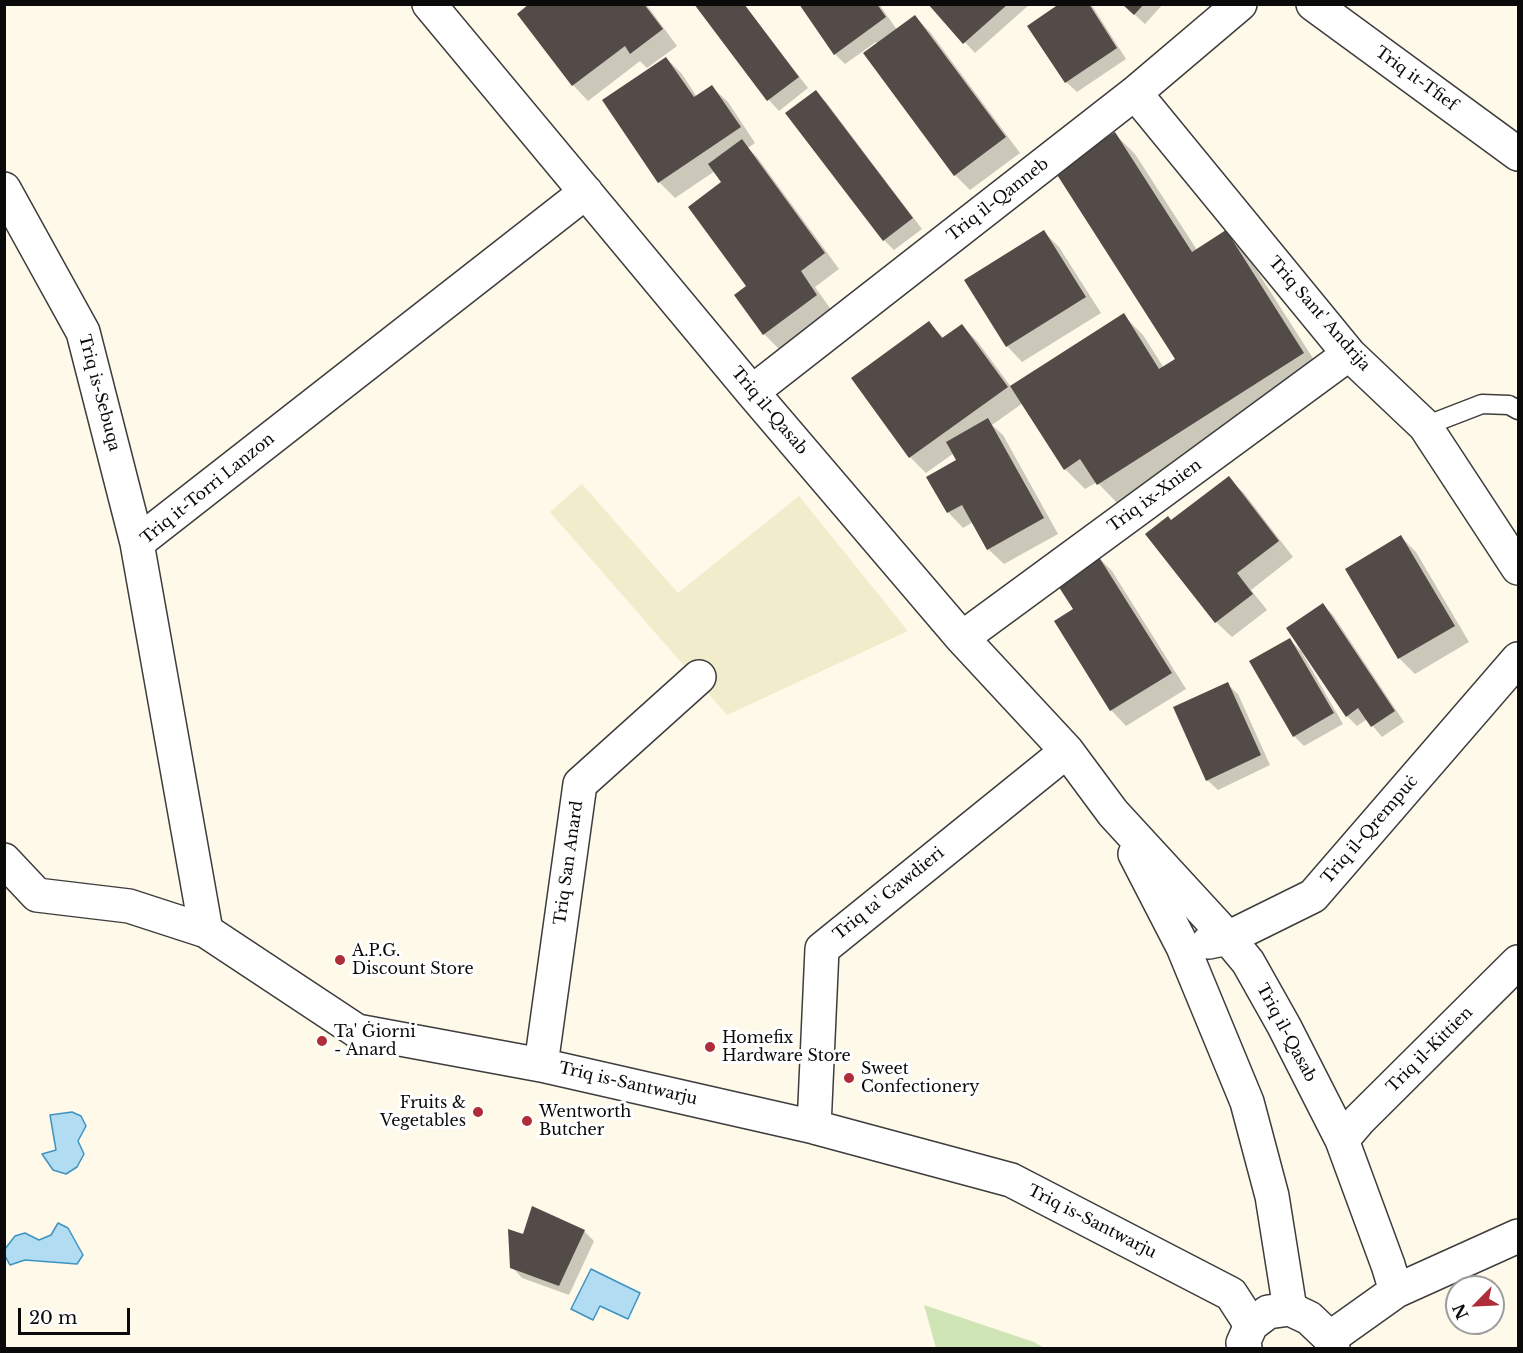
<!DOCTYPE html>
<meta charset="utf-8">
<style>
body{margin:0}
#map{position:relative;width:1523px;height:1353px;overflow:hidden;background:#fef9e8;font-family:"Libre Baskerville",serif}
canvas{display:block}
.frame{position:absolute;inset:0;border:6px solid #0a0a0a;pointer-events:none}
.north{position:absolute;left:1445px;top:1275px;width:60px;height:60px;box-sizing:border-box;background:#fff;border:2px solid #9d9d9d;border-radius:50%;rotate:246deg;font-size:16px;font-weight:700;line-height:24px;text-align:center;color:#0a0a0a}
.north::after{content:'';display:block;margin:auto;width:21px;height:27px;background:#af2d38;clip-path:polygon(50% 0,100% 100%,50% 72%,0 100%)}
.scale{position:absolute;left:18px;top:1308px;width:112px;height:27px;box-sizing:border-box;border:3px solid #0a0a0a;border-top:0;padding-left:8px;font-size:18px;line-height:21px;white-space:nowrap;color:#0a0a0a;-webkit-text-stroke:4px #fff;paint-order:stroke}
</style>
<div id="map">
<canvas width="1523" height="1353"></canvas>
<div class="frame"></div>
<div class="north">N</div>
<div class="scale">20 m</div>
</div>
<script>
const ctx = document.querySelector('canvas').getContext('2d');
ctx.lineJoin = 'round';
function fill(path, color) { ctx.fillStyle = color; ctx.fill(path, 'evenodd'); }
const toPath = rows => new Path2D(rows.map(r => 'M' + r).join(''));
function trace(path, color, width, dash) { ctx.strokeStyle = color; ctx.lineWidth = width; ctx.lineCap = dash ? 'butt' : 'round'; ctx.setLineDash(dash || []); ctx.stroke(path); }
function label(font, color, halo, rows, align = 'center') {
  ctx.font = font + ' "Libre Baskerville",serif'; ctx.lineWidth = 6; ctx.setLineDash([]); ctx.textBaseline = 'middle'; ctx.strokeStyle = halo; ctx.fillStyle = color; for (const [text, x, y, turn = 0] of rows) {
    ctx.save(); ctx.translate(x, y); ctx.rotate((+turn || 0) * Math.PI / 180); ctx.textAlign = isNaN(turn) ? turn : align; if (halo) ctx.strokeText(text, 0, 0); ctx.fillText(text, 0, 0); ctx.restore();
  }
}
const farmland = toPath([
 [582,484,678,593,799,496,908,631,727,715,550,512]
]);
const green = toPath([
 [924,1305,1034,1342,1044,1348,936,1348]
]);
const water = toPath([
 [72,1112,81,1116,86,1126,78,1141,84,1154,77,1167,66,1174,53,1170,42,1154,56,1150,50,1115,72,1112],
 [58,1223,68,1228,83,1255,77,1264,25,1260,10,1265,5,1256,5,1249,15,1236,25,1233,39,1240,51,1235,58,1223],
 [591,1269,640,1293,628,1319,600,1306,593,1320,571,1309,591,1269]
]);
const shadow = toPath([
 [532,4,646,4,677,46,647,68,640,61,588,101,573,85,519,14],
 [696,4,744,4,808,88,779,111,769,100],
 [800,4,879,4,897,30,915,17,930,32,1020,153,970,190,955,175,876,42,845,64,835,54],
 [930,4,1030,4,975,53],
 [1062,4,1091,4,1126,59,1077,92,1066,82,1029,27],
 [1123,4,1163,4,1145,24],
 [666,58,682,74,697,97,712,87,728,102,755,143,748,148,757,157,839,269,815,287,832,311,779,349,764,334,723,183,715,171,675,198,659,182,604,101],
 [815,92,826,102,922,229,894,250,884,240,788,113],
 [1115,134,1135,154,1197,250,1225,232,1245,252,1323,374,1118,504,1097,482,1085,489,1065,469,1023,403,992,425,1003,435,1058,534,1004,564,988,549,973,522,963,528,948,512,929,478,958,461,954,453,926,473,911,458,853,378,929,323,944,338,962,326,977,341,1011,387,1123,315,1143,335,1164,368,1177,360],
 [1044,232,1059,247,1101,313,1022,362,1007,346,966,281],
 [1228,478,1244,493,1293,557,1251,590,1267,610,1232,637,1216,622,1172,522],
 [1401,537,1416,552,1469,642,1415,674,1400,659,1347,570],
 [1097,556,1112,571,1186,689,1126,726,1111,710,1056,621,1075,610],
 [1323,605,1333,615,1404,722,1382,737,1367,719,1357,726,1347,716],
 [1290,640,1301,651,1343,724,1304,746,1294,736],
 [1227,684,1238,694,1270,765,1218,790,1207,780],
 [584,1231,594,1241,569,1295,522,1278,512,1267,524,1236]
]);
const building = toPath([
 [529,4,644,4,663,29,630,54,625,46,572,86,517,14],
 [694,4,744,4,799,77,767,101],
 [799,4,877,4,886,17,834,55],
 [928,4,1008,4,963,44],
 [1059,4,1089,4,1117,48,1065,83,1027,26],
 [1122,4,1144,4,1134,15],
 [915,15,1006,137,954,176,863,53],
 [666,57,694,97,712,85,741,127,658,183,602,100],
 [816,90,913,218,883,241,785,113],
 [1115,132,1192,252,1226,230,1304,353,1097,485,1080,459,1064,470,1010,386,1124,313,1159,369,1175,359,1054,170],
 [742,139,825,253,801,271,817,295,763,335,734,295,746,286,688,207,721,182,708,164],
 [1044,230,1086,297,1006,347,964,280],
 [929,321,942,338,962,324,1008,387,909,458,851,378],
 [988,418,1044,518,987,550,962,505,947,513,926,477,956,460,946,442],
 [1229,476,1279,541,1237,573,1253,594,1215,623,1145,534,1168,516,1171,520],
 [1401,535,1455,626,1398,659,1345,569],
 [1097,554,1172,673,1110,711,1054,621,1073,609,1055,581],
 [1323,603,1395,711,1371,727,1358,708,1346,717,1286,628],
 [1290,638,1334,713,1293,737,1249,661],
 [1228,682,1261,755,1206,781,1173,707],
 [532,1206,585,1230,559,1286,510,1268,508,1229,523,1234]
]);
const service = toPath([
 [1425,426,1482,404,1509,405,1518,410]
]);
const minor = toPath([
 [429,4,752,392,962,638,1067,751,1113,813,1228,938,1248,962,1284,1026,1342,1140,1388,1265,1396,1291],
 [1313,4,1518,154],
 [1135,93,1349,354,1425,426,1518,568],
 [4,189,83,332,137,543,206,931],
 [752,392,1135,93,1240,4],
 [137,543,586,192],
 [962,638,1349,354],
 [1135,854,1183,947,1247,1102,1272,1196,1290,1309],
 [4,860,37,895,129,906,206,931,357,1031,541,1065,814,1127,1011,1180,1231,1294,1251,1325],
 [1209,942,1228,938,1313,896,1518,659],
 [541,1065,580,784,699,677],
 [814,1127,822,949,1067,751],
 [1342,1140,1359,1120,1518,962],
 [1330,1338,1396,1291,1518,1236]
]);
const tertiary = toPath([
 [1245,1348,1243,1343,1251,1325,1268,1312,1290,1309,1309,1318,1330,1338,1333,1348]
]);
const markers = [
 [340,960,6,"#af2d38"],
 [322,1041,6,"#af2d38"],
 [710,1047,6,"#af2d38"],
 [849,1078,6,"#af2d38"],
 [478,1112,6,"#af2d38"],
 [527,1121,6,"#af2d38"]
];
const streetNames = [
 ["Triq it-Tfief",1416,79,36],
 ["Triq il-Qanneb",998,200,-38],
 ["Triq Sant' Andrija",1319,314,49],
 ["Triq is-Sebuqa",99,393,75],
 ["Triq il-Qasab",769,411,50],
 ["Triq it-Torri Lanzon",208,489,-39],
 ["Triq ix-Xnien",1155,496,-36],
 ["Triq il-Qrempuċ",1370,830,-49],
 ["Triq San Anard",569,863,-82],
 ["Triq ta' Gawdieri",889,894,-39],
 ["Triq il-Qasab",1286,1033,62],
 ["Triq il-Kittien",1430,1050,-45],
 ["Triq is-Santwarju",628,1084,13],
 ["Triq is-Santwarju",1092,1222,27]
];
const poiNames = [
 ["A.P.G.",352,951],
 ["Discount Store",352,969],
 ["Ta' Ġiorni",334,1032],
 ["- Anard",334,1050],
 ["Homefix",722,1038],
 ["Hardware Store",722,1056],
 ["Sweet",861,1069],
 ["Confectionery",861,1087],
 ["Fruits &",466,1103,"right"],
 ["Vegetables",466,1121,"right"],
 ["Wentworth",539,1112],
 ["Butcher",539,1130]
];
fill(farmland, '#f1eccb');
fill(green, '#d0e5b5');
fill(water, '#b1dcf1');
trace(water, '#3d93c3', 1.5);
fill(shadow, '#0003');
fill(building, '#524b47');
trace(service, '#3d3d3d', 21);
trace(minor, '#3d3d3d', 36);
trace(tertiary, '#3d3d3d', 36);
trace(service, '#fff', 18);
trace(minor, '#fff', 33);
trace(tertiary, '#fff', 33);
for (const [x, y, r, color] of markers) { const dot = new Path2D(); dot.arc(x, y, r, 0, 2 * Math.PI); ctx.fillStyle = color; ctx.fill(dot); trace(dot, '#fff', 2); }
label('16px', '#0a0a0a', '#fff', streetNames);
label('16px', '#0a0a0a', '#fff', poiNames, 'left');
</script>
